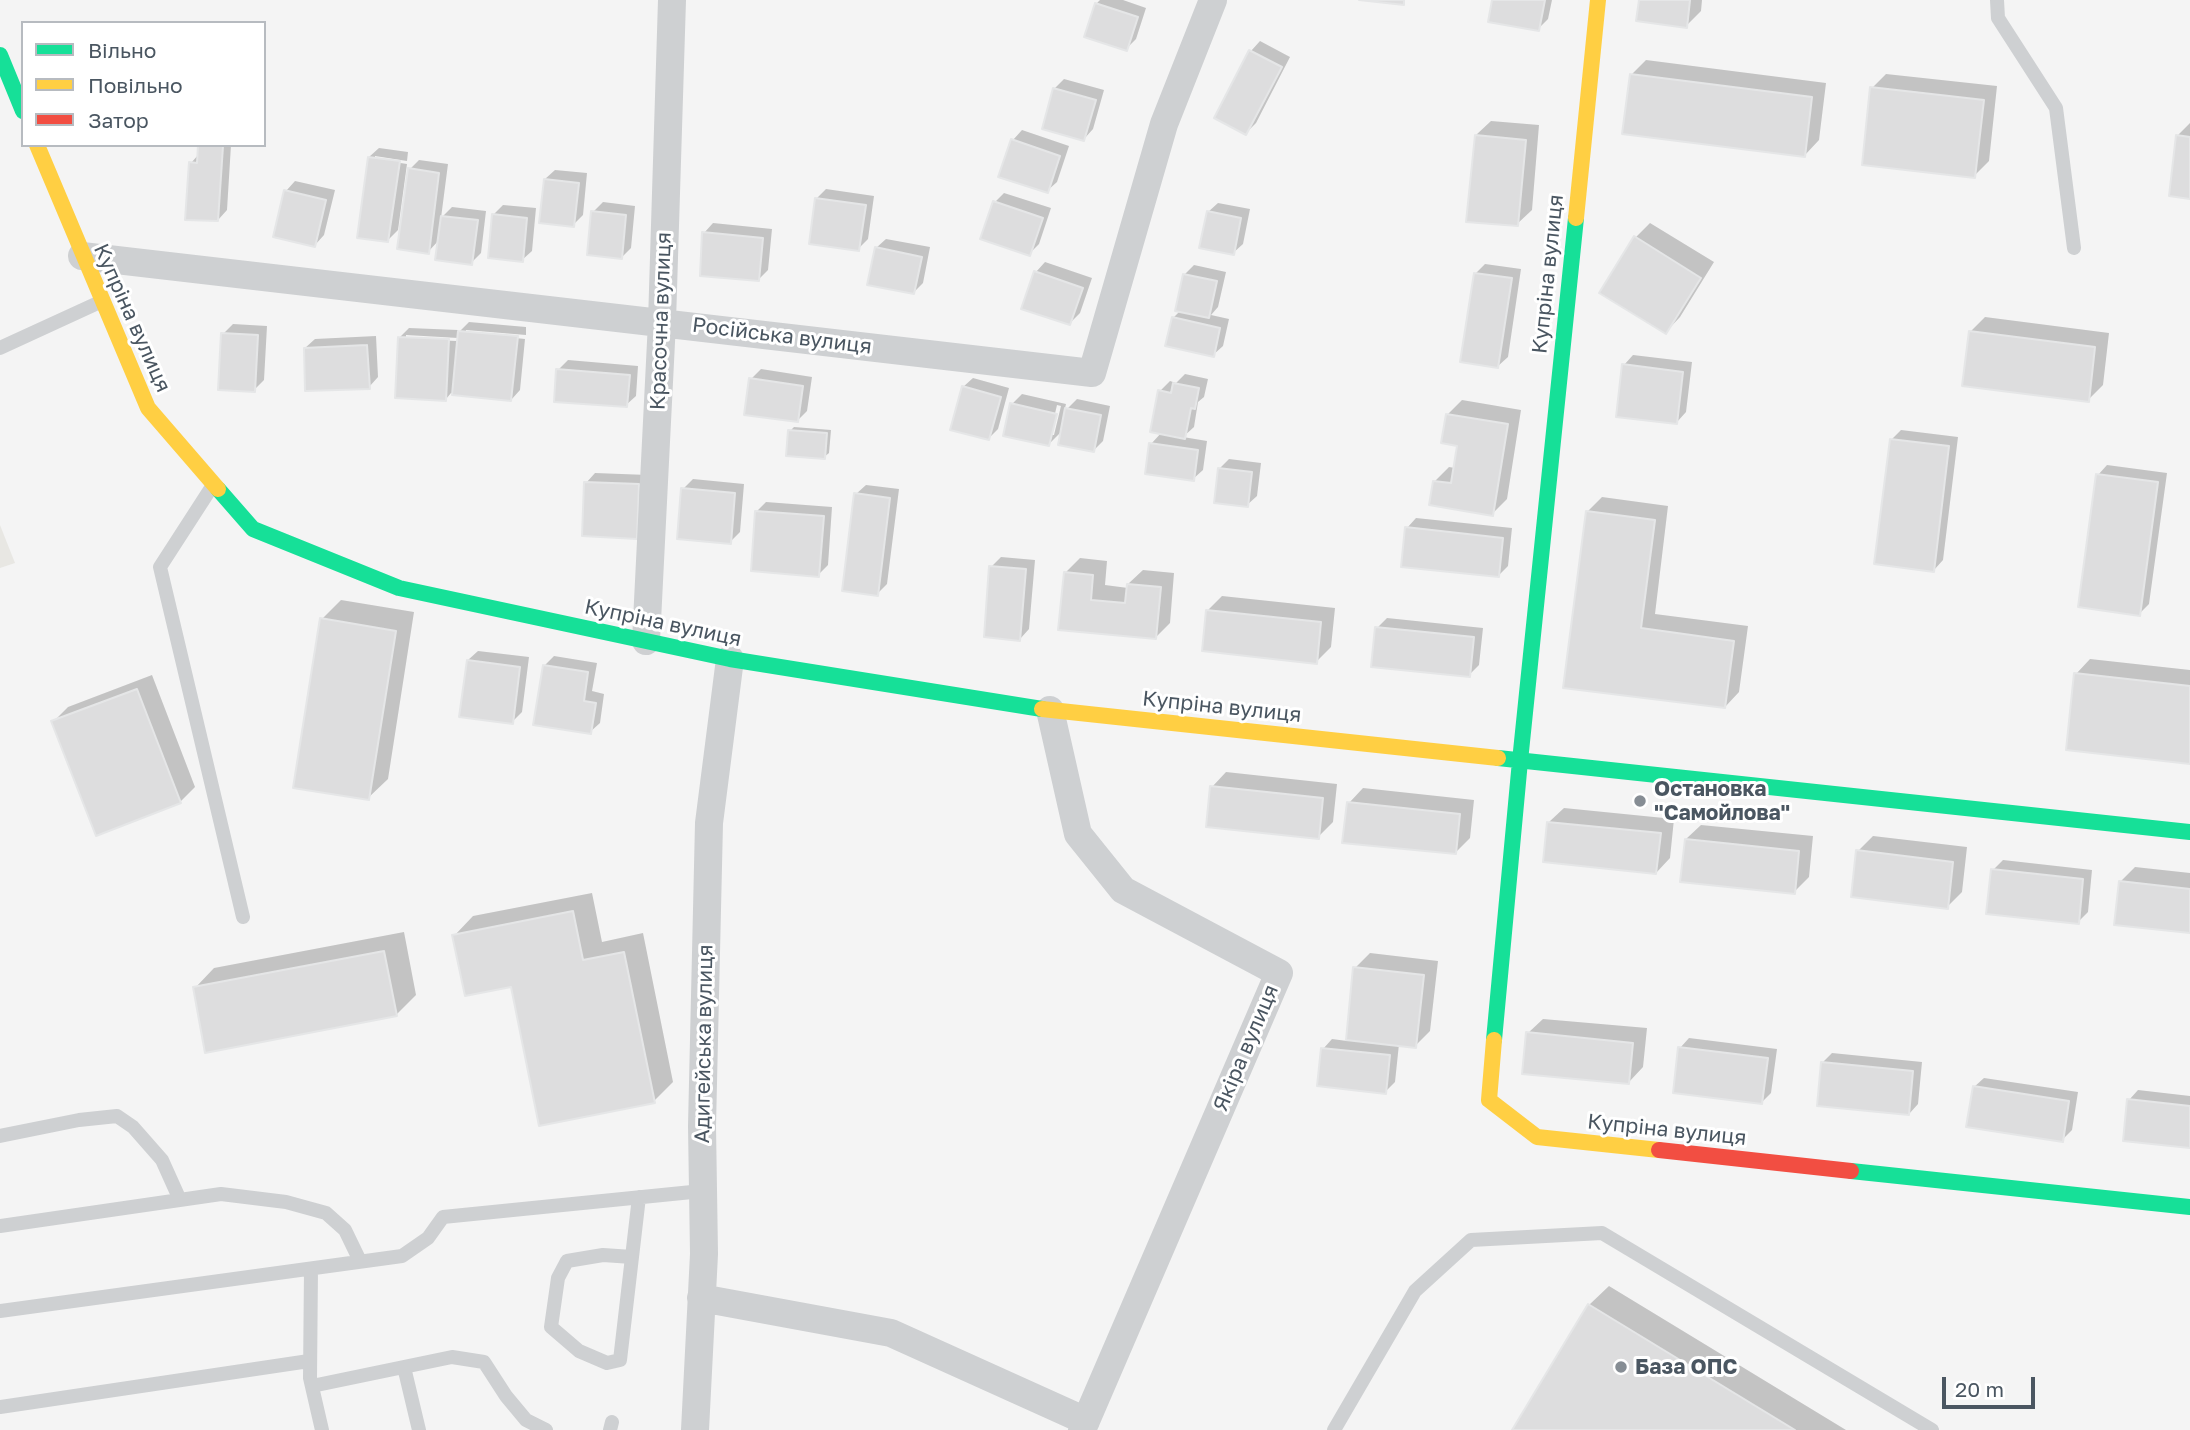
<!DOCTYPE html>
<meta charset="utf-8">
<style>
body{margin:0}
#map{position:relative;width:2190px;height:1430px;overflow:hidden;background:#f4f4f4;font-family:"Golos Text",sans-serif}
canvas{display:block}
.legend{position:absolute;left:21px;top:21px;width:245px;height:126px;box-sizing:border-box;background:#fff;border:2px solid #b7bbc0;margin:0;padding:9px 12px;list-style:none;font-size:21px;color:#4a5661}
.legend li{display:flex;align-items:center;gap:14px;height:35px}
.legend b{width:35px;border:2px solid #b7bbc0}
.scale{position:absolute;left:1942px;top:1377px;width:93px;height:32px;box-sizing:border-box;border:4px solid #4a5661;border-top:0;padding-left:9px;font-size:21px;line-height:24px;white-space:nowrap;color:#4a5661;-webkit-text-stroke:5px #fff;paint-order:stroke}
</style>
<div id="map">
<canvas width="2190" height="1430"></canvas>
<ul class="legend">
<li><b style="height:9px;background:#16e098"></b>Вільно</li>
<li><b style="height:9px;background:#ffcf43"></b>Повільно</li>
<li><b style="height:9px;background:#f24e42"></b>Затор</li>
</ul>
<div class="scale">20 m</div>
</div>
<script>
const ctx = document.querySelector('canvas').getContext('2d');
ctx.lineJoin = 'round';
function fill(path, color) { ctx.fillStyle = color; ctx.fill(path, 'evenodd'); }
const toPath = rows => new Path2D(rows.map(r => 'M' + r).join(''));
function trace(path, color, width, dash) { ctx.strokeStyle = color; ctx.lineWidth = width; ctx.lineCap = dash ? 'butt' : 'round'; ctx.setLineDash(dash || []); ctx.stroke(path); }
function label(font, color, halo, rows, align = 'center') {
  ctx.font = font + ' "Golos Text",sans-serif'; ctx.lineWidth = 6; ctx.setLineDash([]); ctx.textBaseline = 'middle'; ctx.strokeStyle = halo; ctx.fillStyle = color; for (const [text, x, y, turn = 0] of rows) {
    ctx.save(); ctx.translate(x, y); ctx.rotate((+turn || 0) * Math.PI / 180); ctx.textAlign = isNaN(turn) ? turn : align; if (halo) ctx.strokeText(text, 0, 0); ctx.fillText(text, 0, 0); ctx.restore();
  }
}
const commercial = toPath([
 [0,525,15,563,0,568]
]);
const shadow = toPath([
 [1100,0,1123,0,1146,8,1136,39,1126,49,1096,4],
 [1494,0,1552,0,1548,19,1538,29],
 [1640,0,1702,0,1701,11,1686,26],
 [1260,41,1290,57,1256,123,1246,133,1216,117,1251,51],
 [1646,60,1826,83,1819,140,1805,155,1631,75],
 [1886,74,1997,86,1989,161,1974,176,1872,88],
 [1064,79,1104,90,1093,129,1084,139,1054,89],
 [1491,121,1539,125,1532,210,1517,224,1476,135],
 [2190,123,2190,197,2177,136],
 [1022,130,1069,146,1057,182,1047,191,1013,140],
 [200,145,231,145,227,210,218,220,191,163,199,154],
 [379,148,408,152,407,161,375,156,375,159,407,164,398,230,388,240,369,157],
 [419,160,448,164,441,218,452,207,486,211,481,253,471,263,439,240,428,252,410,169],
 [555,170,587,173,583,215,573,225,545,179],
 [295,181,335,190,324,235,315,245,286,191],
 [826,189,874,196,868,239,858,249,816,199],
 [1004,193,1051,208,1039,244,1029,254,995,202],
 [603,202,635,206,631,248,621,258,593,212],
 [1218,203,1250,209,1243,244,1233,253,1208,212],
 [503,205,536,208,532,251,522,260,494,214],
 [713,223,772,229,768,270,759,279,704,233],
 [1650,223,1714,262,1680,317,1666,332,1636,237],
 [886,239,930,247,923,283,913,293,876,248],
 [1045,262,1092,278,1080,313,1070,323,1036,272],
 [1485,264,1521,269,1508,357,1498,366,1475,274],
 [1194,265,1226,272,1218,307,1211,315,1229,319,1223,346,1213,355,1173,318,1180,311,1184,275],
 [1985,317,2109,333,2103,385,2088,400,1970,332],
 [469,322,526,327,526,335,466,330,466,333,525,339,520,390,511,400,451,393,446,399,400,337,409,328,458,330,458,333],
 [406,335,458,338,457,341,406,339],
 [233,324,267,326,264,380,254,390,223,334],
 [376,336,378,377,369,387,305,348,315,339],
 [1633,355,1692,362,1686,412,1677,422,1624,365],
 [568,360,638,366,636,396,626,405,558,370],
 [761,369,812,377,807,411,798,420,751,379],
 [1185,374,1208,379,1204,397,1198,402,1194,427,1183,437,1207,441,1203,470,1193,479,1151,444,1162,432,1160,391,1170,381,1176,383],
 [973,378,1009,388,998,429,989,438,963,387],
 [1022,394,1066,404,1064,412,1077,399,1110,406,1103,441,1094,450,1063,430,1049,444,1012,404],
 [1057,405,1061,406,1054,435,1050,435],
 [1462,400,1521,410,1507,499,1492,514,1434,482,1449,467,1455,468,1459,444,1447,415],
 [794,427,831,430,829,453,824,457,790,431],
 [1901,430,1958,437,1943,560,1934,570,1891,440],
 [1229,459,1261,463,1257,496,1247,505,1219,469],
 [2107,465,2167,473,2149,604,2139,614,2098,475],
 [595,473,648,475,646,528,637,537,586,483],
 [693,479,744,484,740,532,730,542,683,489],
 [866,485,899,489,887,584,877,594,856,494],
 [1602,497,1668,506,1655,614,1748,626,1739,692,1725,707,1565,686,1587,512],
 [766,502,832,507,828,565,818,575,756,512],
 [1416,518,1512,528,1508,566,1499,575,1407,528],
 [1001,557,1035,560,1029,629,1020,639,991,567],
 [1080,558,1107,561,1105,585,1128,588,1128,584,1143,570,1174,573,1170,623,1155,638,1060,628,1065,573],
 [1222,596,1335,608,1331,647,1316,662,1207,611],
 [341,600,414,612,388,779,368,798,322,619],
 [1387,618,1483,628,1479,665,1469,675,1377,628],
 [478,651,529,657,522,712,512,722,468,660],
 [554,656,597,663,592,691,604,694,600,723,590,732,544,666],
 [2090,659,2190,670,2190,763,2076,674],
 [152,675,195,787,180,802,53,722,68,707],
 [1226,772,1337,784,1333,822,1318,837,1212,787],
 [1363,788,1474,800,1470,838,1455,853,1349,803],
 [1564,808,1674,819,1670,858,1656,873,1549,822],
 [1701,825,1813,836,1809,877,1794,892,1686,839],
 [1873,836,1967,847,1962,892,1947,907,1858,851],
 [2003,860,2092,870,2088,912,2078,922,1993,870],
 [2135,867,2190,873,2190,931,2120,882],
 [592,893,602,942,643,933,673,1082,654,1101,454,936,473,916],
 [404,932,416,995,396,1015,195,988,214,968],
 [1370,953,1438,961,1430,1031,1415,1046,1399,1044,1395,1082,1385,1092,1323,1049,1332,1039,1347,1041,1355,968],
 [1543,1019,1647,1028,1643,1067,1629,1082,1528,1033],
 [1689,1038,1777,1049,1771,1093,1762,1102,1680,1048],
 [1832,1053,1922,1062,1918,1104,1909,1114,1822,1063],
 [1984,1078,2078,1092,2072,1130,2062,1140,1974,1087],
 [2138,1090,2190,1096,2190,1146,2129,1100],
 [1609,1286,1846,1430,1514,1430,1589,1305]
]);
const building = toPath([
 [1359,0,1404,0,1404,5,1359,0],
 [1492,0,1545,0,1539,31,1488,22,1492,0],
 [1639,0,1690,0,1687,28,1636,21,1639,0],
 [1095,3,1138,17,1127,51,1084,37,1095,3],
 [1249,50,1282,67,1246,135,1214,118,1249,50],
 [1630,74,1812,97,1805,157,1622,134,1630,74],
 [1870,87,1984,100,1975,178,1862,165,1870,87],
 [1053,88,1096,100,1084,141,1042,129,1053,88],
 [1475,135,1526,140,1518,226,1466,222,1475,135],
 [2176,135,2190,137,2190,199,2169,196,2176,135],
 [1011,139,1060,156,1048,193,998,177,1011,139],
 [198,145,223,146,218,221,185,220,189,162,197,163,198,145],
 [368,157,400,161,388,242,357,238,368,157],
 [408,168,439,173,429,254,397,249,408,168],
 [544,179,579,183,574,227,539,223,544,179],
 [284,190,326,200,315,247,273,237,284,190],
 [815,198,866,205,859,251,809,244,815,198],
 [993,201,1043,218,1030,256,980,239,993,201],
 [591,211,626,215,622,259,587,255,591,211],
 [1207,211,1241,218,1234,255,1199,248,1207,211],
 [492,214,527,218,523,262,488,258,492,214],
 [441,216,478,220,472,265,435,260,441,216],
 [702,232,763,238,759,281,700,276,702,232],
 [1634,236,1701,278,1666,334,1599,293,1634,236],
 [875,247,922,257,914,294,867,285,875,247],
 [1034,271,1083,288,1070,325,1021,309,1034,271],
 [1474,273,1512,278,1498,368,1460,362,1474,273],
 [1183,274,1217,281,1209,318,1175,311,1183,274],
 [1172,317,1220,328,1214,357,1165,346,1172,317],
 [458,331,518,336,511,401,452,395,458,331],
 [1969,331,2095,347,2089,402,1962,386,1969,331],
 [221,333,258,335,255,392,218,390,221,333],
 [398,337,449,339,446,401,395,398,398,337],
 [367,345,370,389,305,391,304,348,367,345],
 [1622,364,1683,372,1677,424,1616,417,1622,364],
 [556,369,630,375,627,407,554,402,556,369],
 [749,378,803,386,798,422,744,415,749,378],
 [1173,383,1199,388,1195,409,1191,408,1185,439,1150,432,1158,390,1171,393,1173,383],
 [962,386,1001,397,989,440,950,430,962,386],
 [1010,403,1057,414,1049,446,1003,436,1010,403],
 [1065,408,1101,415,1094,452,1058,445,1065,408],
 [1446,414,1508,424,1493,516,1429,505,1433,481,1451,483,1457,446,1441,443,1446,414],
 [788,430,827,433,825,459,786,456,788,430],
 [1890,439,1949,446,1934,572,1874,564,1890,439],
 [1149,443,1198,450,1194,481,1145,474,1149,443],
 [1218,468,1252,472,1248,507,1214,503,1218,468],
 [2096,474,2158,482,2140,616,2078,607,2096,474],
 [584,482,639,484,637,539,582,536,584,482],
 [681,488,735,493,731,544,677,539,681,488],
 [854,493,890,498,878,596,842,591,854,493],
 [755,511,824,516,819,577,751,571,755,511],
 [1586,511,1655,520,1641,628,1734,641,1725,708,1563,688,1586,511],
 [1405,527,1503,538,1499,577,1401,567,1405,527],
 [989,566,1026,569,1020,641,984,637,989,566],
 [1064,572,1093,575,1091,600,1125,603,1127,584,1161,587,1156,639,1058,630,1064,572],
 [1206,610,1321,622,1317,664,1202,651,1206,610],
 [320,618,396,631,369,800,293,788,320,618],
 [1375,627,1474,637,1470,677,1371,667,1375,627],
 [467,660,520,667,513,724,459,717,467,660],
 [543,665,588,672,584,701,596,703,591,734,533,725,543,665],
 [2074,673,2190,686,2190,764,2066,750,2074,673],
 [137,689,181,803,96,836,51,721,137,689],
 [1210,786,1323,798,1319,839,1206,827,1210,786],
 [1347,802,1460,814,1456,854,1342,843,1347,802],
 [1547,822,1661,833,1656,874,1543,862,1547,822],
 [1685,839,1799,851,1795,894,1680,882,1685,839],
 [1856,850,1953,862,1948,909,1851,897,1856,850],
 [1991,869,2083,879,2079,924,1986,914,1991,869],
 [2119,881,2190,889,2190,933,2114,925,2119,881],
 [573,911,583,960,624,952,655,1103,539,1126,511,987,465,996,452,935,573,911],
 [384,951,397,1016,205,1053,193,987,384,951],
 [1353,967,1424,975,1416,1048,1346,1040,1353,967],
 [1526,1032,1633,1043,1629,1084,1522,1074,1526,1032],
 [1678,1047,1768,1058,1762,1104,1673,1093,1678,1047],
 [1321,1048,1390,1055,1386,1094,1317,1086,1321,1048],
 [1821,1062,1913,1071,1909,1115,1817,1106,1821,1062],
 [1973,1086,2069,1101,2063,1142,1966,1127,1973,1086],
 [2127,1099,2190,1106,2190,1148,2123,1141,2127,1099],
 [1588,1304,1795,1430,1512,1430,1588,1304]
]);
const lane = toPath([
 [1997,0,1998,18,2056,108,2074,248],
 [0,348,100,302],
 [213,485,160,567,243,917],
 [0,1136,79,1120,117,1116,133,1127,162,1160,180,1200],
 [0,1226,221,1194,286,1202,326,1213,345,1230,360,1261],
 [632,1257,603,1255,567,1261,558,1278,551,1327,579,1351,607,1363,620,1360,639,1197],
 [311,1269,310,1378,322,1430],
 [0,1311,402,1256,428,1238,443,1217,702,1191],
 [404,1367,419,1430],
 [312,1386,452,1357,484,1362,506,1396,526,1420,546,1430],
 [0,1407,309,1361],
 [610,1430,612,1422],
 [1334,1430,1415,1291,1471,1240,1602,1233,1932,1430]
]);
const street = toPath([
 [82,256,1092,373,1164,124,1213,0],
 [646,641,662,322,672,0],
 [1050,710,1078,834,1123,890,1279,973,1082,1430],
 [701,1298,891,1333,1086,1421],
 [695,1430,704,1254,702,1126,709,823,730,659]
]);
const fast = toPath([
 [0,55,23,111],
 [218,489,253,529,399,588,730,659,1042,709],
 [1498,758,2190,832],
 [1494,1040,1520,761,1576,218],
 [1851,1171,2190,1207]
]);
const slow = toPath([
 [37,145,148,408,218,489],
 [1576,218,1598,0],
 [1042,709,1498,758],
 [1494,1040,1489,1100,1537,1137,1659,1150]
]);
const jam = toPath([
 [1659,1150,1851,1171]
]);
const markers = [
 [1640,801,7,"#868d94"],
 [1621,1367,7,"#868d94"]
];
const streetNames = [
 ["Купріна вулиця",1548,274,-84],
 ["Купріна вулиця",132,318,66],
 ["Красочна вулиця",661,321,-88],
 ["Російська вулиця",782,336,7],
 ["Купріна вулиця",663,623,12],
 ["Купріна вулиця",1222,707,6],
 ["Адигейська вулиця",704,1044,-89],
 ["Якіра вулиця",1246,1048,-67],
 ["Купріна вулиця",1667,1130,6]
];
const poiNames = [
 ["Остановка",1654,789],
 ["\"Самойлова\"",1654,813],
 ["База ОПС",1635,1367]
];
fill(commercial, '#e8e7e3');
fill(shadow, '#0003');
fill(building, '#ddddde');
trace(building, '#e5e6e7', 2);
trace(lane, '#ced0d2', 14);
trace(street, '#ced0d2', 28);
trace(fast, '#16e098', 16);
trace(slow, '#ffcf43', 16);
trace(jam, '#f24e42', 16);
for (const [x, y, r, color] of markers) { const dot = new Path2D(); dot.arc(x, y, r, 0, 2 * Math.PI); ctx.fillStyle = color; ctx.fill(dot); trace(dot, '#fff', 2.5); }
label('21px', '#4a5661', '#fff', streetNames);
label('bold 21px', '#4a5661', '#fff', poiNames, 'left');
</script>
